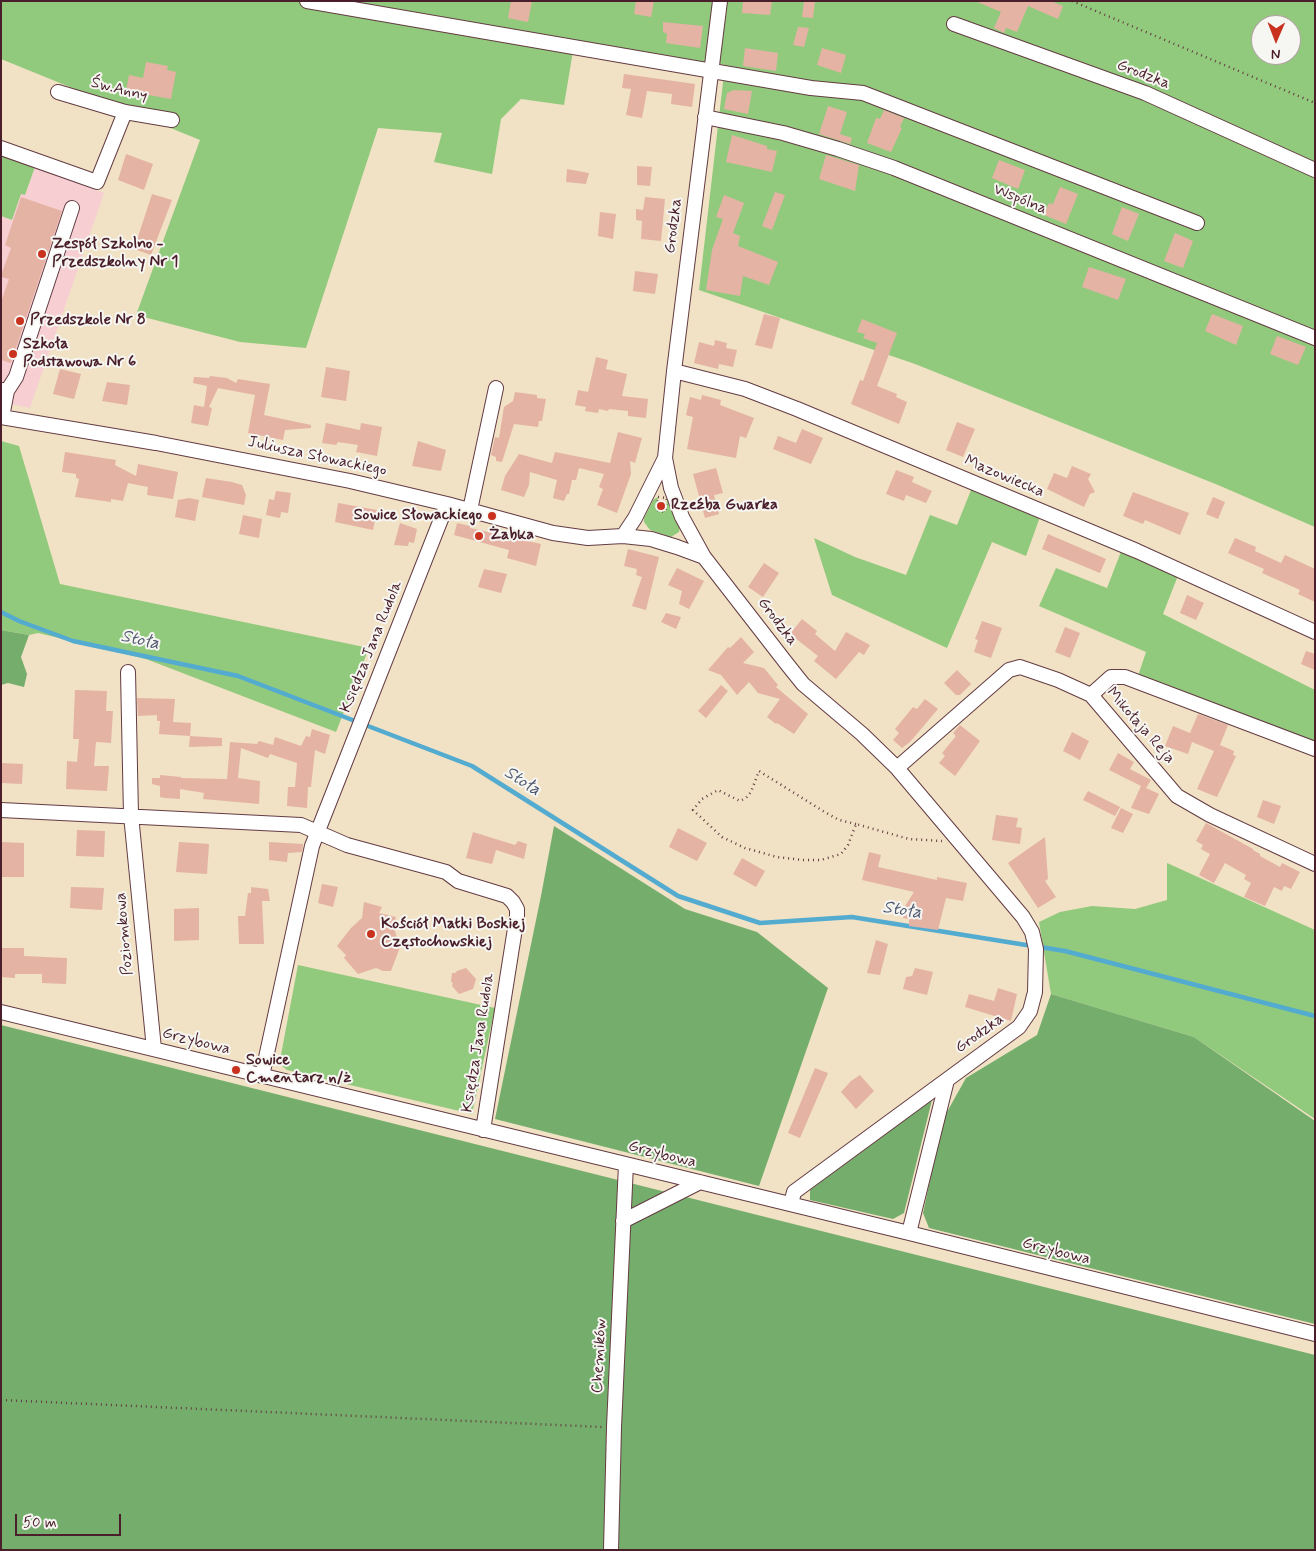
<!DOCTYPE html>
<meta charset="utf-8">
<style>
body{margin:0}
#map{position:relative;width:1316px;height:1551px;overflow:hidden;background:#f1e1c5;font-family:Mynerve,sans-serif}
canvas{display:block}
.frame{position:absolute;inset:0;border:2px solid #4a1f2b;pointer-events:none}
.north{position:absolute;left:1251px;top:15px;width:50px;height:50px;box-sizing:border-box;background:#f6f6f2;border:1px solid #b1a0a2;border-radius:50%;rotate:181deg;font-size:14px;font-weight:700;line-height:20px;text-align:center;color:#4a1f2b}
.north::after{content:'';display:block;margin:auto;width:18px;height:22px;background:#c8321e;clip-path:polygon(50% 0,100% 100%,50% 72%,0 100%)}
.scale{position:absolute;left:15px;top:1514px;width:106px;height:22px;box-sizing:border-box;border:2px solid #4a1f2b;border-top:0;padding-left:6px;font-size:15px;line-height:18px;white-space:nowrap;color:#4a1f2b;-webkit-text-stroke:4px #f6f6f2;paint-order:stroke}
</style>
<div id="map">
<canvas width="1316" height="1551"></canvas>
<div class="frame"></div>
<div class="north">N</div>
<div class="scale">50 m</div>
</div>
<script>
const ctx = document.querySelector('canvas').getContext('2d');
ctx.lineJoin = 'round';
function fill(path, color) { ctx.fillStyle = color; ctx.fill(path, 'evenodd'); }
const toPath = rows => new Path2D(rows.map(r => 'M' + r).join(''));
function trace(path, color, width, dash) { ctx.strokeStyle = color; ctx.lineWidth = width; ctx.lineCap = dash ? 'butt' : 'round'; ctx.setLineDash(dash || []); ctx.stroke(path); }
function label(font, color, halo, rows, align = 'center') {
  ctx.font = font + ' Mynerve,sans-serif'; ctx.lineWidth = 4; ctx.setLineDash([]); ctx.textBaseline = 'middle'; ctx.strokeStyle = halo; ctx.fillStyle = color; for (const [text, x, y, turn = 0] of rows) {
    ctx.save(); ctx.translate(x, y); ctx.rotate((+turn || 0) * Math.PI / 180); ctx.textAlign = isNaN(turn) ? turn : align; if (halo) ctx.strokeText(text, 0, 0); ctx.fillText(text, 0, 0); ctx.restore();
  }
}
const built = toPath([
 [35,167,104,193,30,408,1,402,1,216,12,219,21,193,25,195]
]);
const green = toPath([
 [1,1,1315,1,1315,527,1218,485,915,364,699,290,725,65,577,43,573,51,564,105,521,99,501,119,492,174,434,162,442,133,378,128,306,348,240,342,136,315,200,140,1,59],
 [1261,25,1291,25,1291,55,1261,55],
 [1,154,35,167,25,195,21,194,12,220,1,216],
 [1,441,19,446,60,584,369,648,336,732,146,659,38,633,29,635,1,630],
 [971,490,1041,514,1026,556,992,542,947,648,832,595,814,538,855,557,906,575,930,515,957,525],
 [658,497,657,510,666,511,667,498,680,526,679,532,671,537,650,530,644,522,644,518,653,500],
 [1122,549,1179,573,1163,614,1315,690,1315,745,1138,676,1146,652,1039,606,1056,568,1107,588],
 [1167,863,1315,930,1315,1119,1194,1037,1051,994,1039,922,1060,912,1092,906,1135,909,1167,900],
 [298,965,495,1008,472,1114,287,1070,283,1067,280,1060]
]);
const forest = toPath([
 [1,630,29,635,21,657,27,674,24,687,8,683,1,685],
 [554,826,685,909,757,932,828,988,759,1186,495,1119,541,896],
 [1051,994,1194,1037,1315,1121,1315,1324,929,1228,923,1213,943,1119,966,1078,1037,1035],
 [1,1025,1315,1355,1315,1550,1,1550],
 [932,1100,904,1213,893,1219,810,1200,810,1190]
]);
const stream = toPath([
 [1,612,19,621,73,641,238,676,472,766,678,896,760,923,852,917,1026,945],
 [1040,947,1065,951,1315,1016]
]);
const building = toPath([
 [511,1,532,1,528,22,508,18],
 [636,1,654,1,651,17,634,14],
 [743,1,772,1,770,15,742,13],
 [804,1,815,1,813,18,802,17],
 [975,1,1051,1,1063,6,1058,19,1028,6,1017,32,1006,28,1004,33,994,28,1001,12],
 [663,22,703,26,700,48,666,43,667,34,663,32],
 [798,27,809,28,804,47,793,45],
 [745,48,778,53,776,71,743,66],
 [822,48,846,55,841,73,817,65],
 [146,62,168,66,167,70,176,72,171,99,126,91,129,75,143,78],
 [624,74,695,84,692,107,671,104,672,94,647,91,642,118,626,115,631,89,622,88],
 [734,90,752,91,748,114,724,109,727,93],
 [828,106,847,112,840,134,852,138,850,144,819,134],
 [884,110,904,118,900,127,902,128,891,152,867,143,876,118,880,119],
 [732,135,767,146,767,149,777,151,772,172,726,162],
 [126,154,153,164,144,190,118,180],
 [826,155,859,165,855,191,819,179],
 [999,160,1025,170,1018,189,992,178],
 [637,166,652,167,650,186,637,185],
 [567,169,589,173,586,184,566,182],
 [1060,187,1078,194,1066,224,1044,215,1049,203,1053,204],
 [775,192,785,195,772,230,762,226],
 [152,194,172,200,151,255,134,249],
 [724,195,744,203,733,233,740,236,738,246,778,262,769,285,743,276,740,296,706,290,712,250,723,219,716,217],
 [21,197,62,211,11,363,1,360,1,302,9,279,1,277,1,275,11,248,5,245],
 [645,197,665,199,661,241,641,239,642,221,636,220,636,209,643,210],
 [1122,207,1139,214,1128,241,1112,234],
 [600,212,616,214,613,239,598,236],
 [1175,233,1193,241,1183,268,1164,261],
 [1089,267,1126,279,1118,300,1082,287],
 [635,271,658,274,655,294,633,291],
 [764,314,780,318,772,349,755,345],
 [1212,314,1243,326,1236,345,1205,331],
 [862,319,897,333,877,386,897,394,896,397,907,402,899,424,851,404,860,380,863,381,877,343,863,338,865,334,857,332],
 [1277,336,1306,347,1298,365,1270,354],
 [715,340,727,343,726,348,737,350,733,367,719,364,718,369,694,363,699,342,714,346],
 [596,357,608,360,606,369,627,374,622,396,648,399,646,418,628,416,628,411,609,409,608,411,599,409,598,413,585,411,586,407,575,405,578,390,588,392],
 [326,367,350,371,346,401,321,397],
 [60,369,81,374,74,399,53,394],
 [210,376,227,378,236,383,238,379,270,384,264,415,311,425,311,428,285,430,283,440,248,433,255,395,218,388,209,407,212,408,208,426,191,423,194,405,204,407,207,386,193,383,194,377,209,378],
 [107,382,130,385,127,405,102,401],
 [515,392,537,395,537,398,546,399,542,421,539,421,538,427,514,424,502,462,496,461,496,457,491,455,495,437,499,438,504,407,513,401],
 [702,395,721,400,720,405,754,418,746,438,740,436,736,458,687,449,693,417,686,415,690,397,701,400],
 [957,422,975,429,963,457,946,450],
 [326,423,360,430,361,423,382,427,377,456,356,452,358,445,338,442,336,445,322,443],
 [802,429,823,438,811,464,773,449,778,436,796,443],
 [618,432,642,438,635,463,630,461,631,474,617,513,597,505,603,489,599,487,604,474,579,468,576,480,572,480,569,494,567,494,564,501,553,498,557,480,530,472,529,485,524,497,501,490,505,476,519,454,552,463,555,452,610,463],
 [418,441,446,450,441,471,412,466],
 [65,452,116,460,115,465,136,476,138,464,178,472,173,499,147,495,148,487,128,483,123,501,111,499,111,502,75,497,79,479,76,478,76,474,62,472],
 [1072,466,1091,474,1088,479,1095,492,1090,494,1084,507,1047,489,1054,473,1067,478],
 [716,468,723,493,714,495,719,514,705,518,693,474],
 [896,470,914,477,912,482,932,491,926,503,906,495,904,501,886,494],
 [206,478,232,482,242,485,246,495,244,505,202,497],
 [276,491,291,493,288,513,281,512,280,518,266,515,269,499,274,500],
 [1133,492,1189,513,1180,535,1145,520,1143,524,1123,516],
 [1213,497,1225,502,1218,519,1206,514],
 [189,498,199,500,195,521,175,517,178,500],
 [338,503,377,510,373,530,335,522],
 [243,515,262,519,259,538,239,534],
 [400,523,417,529,414,543,409,542,408,546,394,545],
 [457,523,470,526,470,528,541,544,536,566,507,558,509,550,454,535],
 [1048,534,1106,559,1100,573,1042,549],
 [1235,538,1256,547,1255,551,1281,563,1285,555,1315,569,1315,602,1298,594,1300,590,1262,573,1264,569,1228,553],
 [628,549,659,557,646,610,632,606,642,577,636,575,637,569,624,566],
 [764,563,779,573,763,597,748,587],
 [677,568,704,581,689,609,679,604,682,591,668,585],
 [484,569,507,574,501,593,478,587],
 [1187,595,1204,603,1196,620,1180,613],
 [666,613,681,617,676,629,661,622],
 [802,619,817,631,815,634,835,651,846,632,870,645,864,655,859,652,836,679,814,661,818,656,790,634],
 [982,621,1002,628,991,658,974,652,978,640,975,639],
 [1065,627,1080,633,1070,658,1055,652],
 [741,637,754,652,743,663,764,668,778,685,776,687,808,714,794,734,777,723,776,724,767,717,780,699,758,693,749,682,737,695,721,675,708,670,728,647,730,648],
 [1306,651,1315,654,1315,670,1301,664],
 [957,670,971,684,960,695,956,695,944,683],
 [721,685,728,691,706,718,698,711],
 [75,690,107,691,106,711,113,711,111,743,96,742,94,766,109,766,107,791,66,789,67,761,77,762,79,739,73,739],
 [137,698,175,699,173,722,191,723,190,736,159,734,160,721,157,721,157,715,138,716],
 [925,699,938,709,910,742,902,748,893,740,899,733,895,729,913,707,917,709],
 [1198,714,1228,725,1220,745,1234,751,1233,755,1236,756,1217,797,1197,789,1214,751,1192,742,1188,754,1165,746,1173,726,1190,733],
 [960,725,980,741,955,776,939,763,945,756,942,753,956,736,953,733],
 [312,729,330,735,325,754,315,750,311,787,308,787,307,808,287,806,288,787,295,787,297,763,270,754,268,758,241,748,238,778,260,781,259,804,203,799,204,793,180,789,180,799,165,798,160,797,160,786,152,784,152,778,160,778,160,775,181,777,181,778,227,779,230,742,257,744,259,741,273,745,275,737,301,746,306,736,310,737],
 [1072,732,1089,741,1080,760,1063,751],
 [190,736,222,738,222,746,189,747],
 [1118,753,1134,762,1130,769,1151,780,1146,788,1159,794,1149,814,1131,808,1141,786,1109,770],
 [1,763,23,764,22,784,1,783],
 [1088,791,1120,807,1115,816,1083,800],
 [1263,800,1281,806,1274,824,1257,817],
 [1121,808,1133,814,1123,833,1111,828],
 [996,815,1018,818,1016,827,1022,828,1020,844,992,840],
 [1206,823,1253,849,1253,850,1260,854,1260,856,1280,867,1282,863,1300,872,1291,889,1284,886,1282,891,1274,887,1265,906,1244,897,1251,883,1244,879,1246,875,1225,863,1214,883,1199,875,1210,854,1201,849,1203,845,1196,841],
 [678,828,707,843,697,861,669,847],
 [77,830,105,831,104,857,76,856],
 [473,832,515,845,518,841,527,844,524,859,496,850,492,864,466,858],
 [1045,837,1048,879,1045,881,1056,897,1038,908,1008,863],
 [1,842,24,843,24,877,1,877],
 [179,842,209,844,207,874,176,872],
 [269,842,303,844,302,852,288,853,287,862,269,860],
 [869,852,881,855,878,867,937,880,937,877,967,883,963,901,946,898,938,930,909,926,909,919,903,918,905,906,914,892,862,880],
 [742,858,765,871,756,887,733,874],
 [322,884,338,887,333,907,318,903],
 [71,887,104,888,102,910,70,908],
 [251,887,268,889,270,901,262,901,264,944,239,944,238,916,245,916,248,893,251,893],
 [364,902,382,907,379,913,396,917,394,928,398,941,402,942,391,971,383,971,376,968,358,974,344,958,346,955,337,946,351,928,362,918],
 [199,908,199,940,174,941,174,909],
 [876,940,888,944,880,975,867,973],
 [2,948,24,948,24,956,67,958,66,984,42,983,42,974,15,974,15,978,1,977],
 [466,968,476,979,473,989,459,994,452,986,453,983,451,982,452,973,455,973,457,971],
 [915,968,933,972,927,995,903,989,906,977,912,976],
 [998,988,1017,994,1011,1021,965,1007,969,994,994,1001],
 [815,1068,828,1073,800,1138,788,1133],
 [860,1075,874,1091,856,1109,841,1092,851,1081]
]);
const path = toPath([
 [1072,1,1315,103],
 [658,497,667,498,665,512,657,510,658,497],
 [856,824,839,820,823,811,759,771,751,792,746,798,740,801,718,790,702,799,693,810,722,837,745,848,777,857,803,860,821,860,841,854,848,845,856,824,909,839,942,841],
 [1,1400,602,1427]
]);
const minor = toPath([
 [307,1,811,88,863,93,1197,223],
 [720,1,674,371,665,458,671,488,682,517,704,557,787,664,803,684,862,734,897,768,1023,917,1032,932,1036,949,1035,992,1030,1011,1019,1027,794,1192,791,1204],
 [954,24,1145,93,1315,170],
 [58,92,125,112,172,120],
 [705,117,783,133,838,149,894,168,1315,338],
 [1,148,97,182,125,112],
 [674,371,745,389,797,409,1137,551,1315,632],
 [1,390,7,391,2,417],
 [7,391,16,377,72,208],
 [1,417,156,443,350,481,447,504,553,533,588,538,623,536,651,539,677,547,704,557],
 [470,510,496,388],
 [623,536,635,518,665,458],
 [128,672,131,815,154,1049],
 [1091,695,1111,677,1125,677,1315,749],
 [897,768,1009,670,1020,667,1058,680,1091,695,1177,796,1210,815,1315,864],
 [1,810,301,825,347,845,446,872,458,881,507,896,513,902,517,909,517,916,483,1130],
 [1,1012,909,1233,1315,1334],
 [262,1076,312,846,447,504],
 [623,1221,700,1182],
 [909,1233,947,1080],
 [611,1550,614,1427,626,1164]
]);
const markers = [
 [42,254,5,"#c8321e"],
 [20,321,5,"#c8321e"],
 [13,354,5,"#c8321e"],
 [661,506,5,"#c8321e"],
 [492,516,5,"#c8321e"],
 [479,536,5,"#c8321e"],
 [371,934,5,"#c8321e"],
 [236,1070,5,"#c8321e"]
];
const streetNames = [
 ["Grodzka",1143,75,21],
 ["Św.Anny",119,90,14],
 ["Wspólna",1020,200,22],
 ["Grodzka",674,226,-83],
 ["Juliusza Słowackiego",317,457,12],
 ["Mazowiecka",1004,477,23],
 ["Grodzka",777,622,53],
 ["Księdza Jana Rudola",372,647,-68],
 ["Mikołaja Reja",1140,726,49],
 ["Poziomkowa",125,934,-95],
 ["Grodzka",980,1034,-36],
 ["Grzybowa",196,1042,14],
 ["Księdza Jana Rudola",479,1043,-81],
 ["Grzybowa",662,1155,14],
 ["Grzybowa",1056,1252,14],
 ["Chemików",600,1356,-87]
];
const poiNames = [
 ["Zespół Szkolno -",52,245],
 ["Przedszkolny Nr 1",52,263],
 ["Przedszkole Nr 8",30,321],
 ["Szkoła",23,345],
 ["Podstawowa Nr 6",23,363],
 ["Rzeźba Gwarka",671,506],
 ["Sowice Słowackiego",482,516,"right"],
 ["Żabka",489,536],
 ["Kościół Matki Boskiej",381,925],
 ["Częstochowskiej",381,943],
 ["Sowice",246,1061],
 ["Cmentarz n/ż",246,1079]
];
const waterNames = [
 ["Stoła",140,641,12],
 ["Stoła",522,782,32],
 ["Stoła",902,911,9]
];
fill(built, '#f7cfd3');
fill(green, '#92ca7d');
fill(forest, '#75ae6c');
trace(stream, '#53abd0', 4.5);
fill(building, '#e4b3a4');
trace(minor, '#633c42', 16);
trace(path, '#633c42', 2.5, [1, 4]);
trace(minor, '#fff', 14);
for (const [x, y, r, color] of markers) { const dot = new Path2D(); dot.arc(x, y, r, 0, 2 * Math.PI); ctx.fillStyle = color; ctx.fill(dot); trace(dot, '#f6f6f2', 2); }
label('16px', '#4a1f2b', '#f6f6f2', streetNames);
label('bold 16px', '#4a1f2b', '#f6f6f2', poiNames, 'left');
label('italic 18px', '#4e576d', '#f6f6f2', waterNames);
</script>
